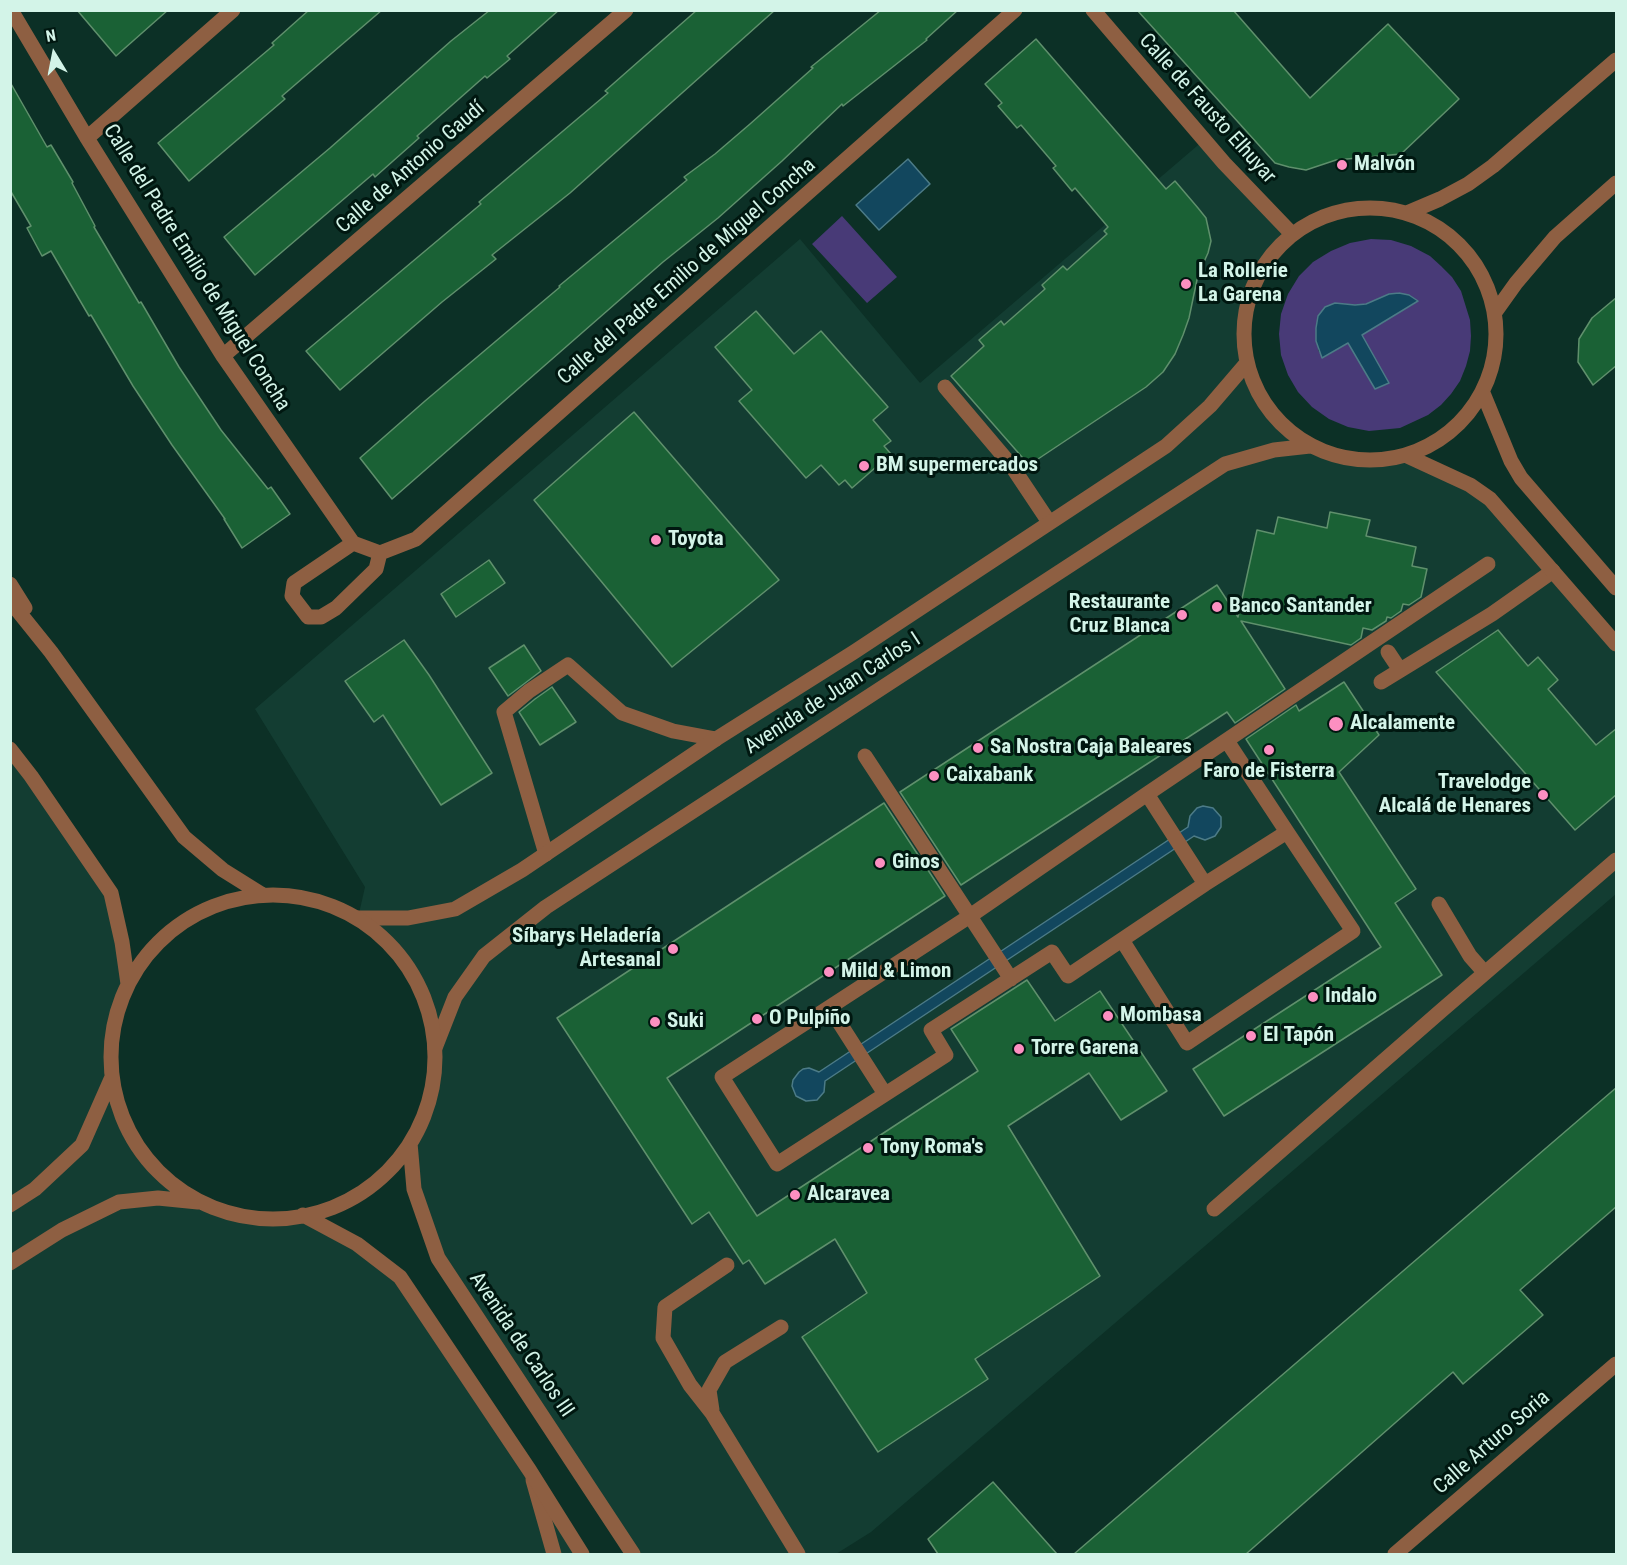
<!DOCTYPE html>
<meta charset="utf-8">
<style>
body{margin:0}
#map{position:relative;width:1627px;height:1565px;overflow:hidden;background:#0c3026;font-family:"Roboto Condensed",sans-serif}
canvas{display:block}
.frame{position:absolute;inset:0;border:12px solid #d3f4e8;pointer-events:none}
.north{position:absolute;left:24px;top:24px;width:60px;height:60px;-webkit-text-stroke:4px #001710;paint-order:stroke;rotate:350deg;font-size:16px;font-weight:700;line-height:24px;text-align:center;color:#d3f4e8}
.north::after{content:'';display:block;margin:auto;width:21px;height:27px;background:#d3f4e8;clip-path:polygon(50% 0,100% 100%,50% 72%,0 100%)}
</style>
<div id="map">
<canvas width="1627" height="1565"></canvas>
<div class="frame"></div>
<div class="north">N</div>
</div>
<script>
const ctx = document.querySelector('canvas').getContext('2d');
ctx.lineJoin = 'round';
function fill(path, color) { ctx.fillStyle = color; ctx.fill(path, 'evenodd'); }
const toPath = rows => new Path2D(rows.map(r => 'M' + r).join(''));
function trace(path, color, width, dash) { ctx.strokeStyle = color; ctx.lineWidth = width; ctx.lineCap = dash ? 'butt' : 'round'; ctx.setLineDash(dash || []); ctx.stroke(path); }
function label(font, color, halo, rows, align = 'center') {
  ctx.font = font + ' "Roboto Condensed",sans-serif'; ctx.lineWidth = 6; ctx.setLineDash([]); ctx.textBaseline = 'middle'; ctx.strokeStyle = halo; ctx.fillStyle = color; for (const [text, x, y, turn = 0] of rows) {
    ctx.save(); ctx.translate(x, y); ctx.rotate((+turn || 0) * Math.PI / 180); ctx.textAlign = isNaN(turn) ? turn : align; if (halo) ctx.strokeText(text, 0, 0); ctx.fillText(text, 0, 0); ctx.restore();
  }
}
const built = toPath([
 [1204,140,1292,234,1267,261,1250,292,1243,328,1247,364,1260,397,1281,425,1310,446,1347,459,1377,460,1405,455,1470,485,1616,644,1616,894,871,1532,836,1554,633,1554,438,1258,410,1143,422,1121,430,1098,435,1073,435,1048,432,1023,424,998,413,974,398,953,380,934,358,918,365,887,255,709,800,239,920,383],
 [10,749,111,893,128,984,118,1009,113,1027,111,1054,112,1077,119,1108,129,1131,143,1153,156,1169,178,1188,203,1203,228,1212,252,1217,277,1218,303,1215,400,1277,582,1554,11,1554]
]);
const green = toPath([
 [842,216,897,277,867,303,812,244],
 [1371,239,1391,240,1411,246,1430,256,1441,266,1452,277,1461,291,1470,320,1471,336,1470,351,1466,366,1460,381,1451,394,1441,405,1428,415,1400,428,1369,431,1348,427,1329,419,1312,407,1298,392,1288,375,1281,355,1279,334,1281,314,1288,294,1299,276,1313,262,1331,251,1350,243],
 [1389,294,1417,302,1361,335,1388,382,1375,389,1348,343,1323,358,1318,350,1335,303,1355,305,1366,304]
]);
const water = toPath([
 [908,159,930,184,879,230,856,205,908,159],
 [1399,293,1409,295,1418,301,1362,335,1389,383,1375,389,1348,343,1322,358,1316,341,1316,328,1318,316,1325,307,1335,303,1355,305,1366,304,1389,294,1399,293],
 [1203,806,1213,808,1221,817,1221,827,1215,836,1205,840,1194,836,825,1081,824,1092,817,1100,806,1101,796,1096,792,1086,793,1080,799,1072,803,1069,809,1068,819,1072,1188,827,1190,816,1197,808,1203,806]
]);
const building = toPath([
 [77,10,168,10,116,56,77,10],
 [309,10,382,10,282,96,285,99,189,181,158,143,274,45,272,43,309,10],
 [490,10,559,10,507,56,510,59,487,78,485,76,417,136,419,138,375,177,373,174,255,275,224,237,330,148,451,41,490,10],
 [697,10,775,10,570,193,492,255,496,259,442,302,340,390,306,351,481,204,479,202,608,93,605,91,697,10],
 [881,10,958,10,926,39,927,40,843,106,842,104,782,161,718,218,663,262,392,499,360,458,425,401,560,287,559,286,687,180,684,177,715,154,750,124,813,68,811,67,881,10],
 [1137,10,1233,10,1310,98,1388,24,1459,99,1401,154,1336,160,1306,170,1289,167,1275,163,1137,10],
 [1036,39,1166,189,1175,181,1198,208,1206,218,1211,241,1208,253,1198,275,1189,318,1183,335,1175,354,1163,372,1146,387,1029,465,951,376,984,346,979,340,1001,321,1004,325,1045,289,1042,285,1063,266,1067,270,1107,234,1104,231,1108,227,1075,188,1072,191,1053,168,1056,166,1021,125,1017,128,998,106,1002,103,985,84,1036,39],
 [10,82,47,147,51,145,73,182,72,183,95,226,94,227,139,303,141,302,179,367,221,430,268,489,271,487,290,514,242,548,224,519,225,519,172,445,133,386,91,315,89,316,51,251,42,256,27,228,31,226,10,190,10,82],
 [1617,297,1617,365,1593,385,1578,362,1579,339,1592,318,1617,297],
 [756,311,794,354,821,331,888,407,873,420,891,441,884,446,891,454,852,488,845,480,839,485,821,465,806,478,739,401,752,390,715,347,756,311],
 [634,412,779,580,672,667,534,500,634,412],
 [1330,512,1370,520,1366,536,1416,547,1412,566,1427,569,1421,597,1409,605,1403,604,1401,611,1391,618,1387,617,1386,621,1372,630,1363,628,1361,638,1351,645,1241,621,1285,689,1235,723,1227,712,961,885,900,792,1217,585,1238,617,1257,530,1274,534,1278,517,1327,528,1330,512],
 [489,560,505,583,456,617,441,594,489,560],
 [1498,630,1528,666,1538,657,1558,680,1548,689,1596,745,1617,728,1617,794,1575,830,1436,672,1498,630],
 [404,640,429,675,492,773,441,805,383,715,374,722,345,681,404,640],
 [524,645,541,671,508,696,489,668,524,645],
 [1344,682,1379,735,1339,772,1416,889,1395,903,1442,975,1224,1116,1193,1069,1381,947,1246,739,1296,705,1299,711,1344,682],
 [552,687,576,722,540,745,519,712,535,699,552,687],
 [884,803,945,896,667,1078,757,1216,978,1071,951,1029,1027,980,1055,1021,1100,991,1167,1091,1121,1120,1089,1073,1008,1126,1100,1276,975,1359,988,1379,878,1452,802,1337,867,1293,835,1239,765,1284,749,1260,743,1264,709,1212,692,1224,557,1018,884,803],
 [1617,1087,1617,1206,1520,1290,1543,1315,1463,1384,1453,1372,1246,1554,1074,1554,1617,1087],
 [993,1482,1057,1554,938,1554,928,1539,993,1482]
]);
const service = toPath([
 [945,387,1011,465,1049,522],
 [1388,652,1400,670],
 [1381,682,1492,614,1553,571],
 [546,854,504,712,529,691,568,665,622,713,673,731,716,739],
 [1439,904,1470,956,1485,973],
 [1214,1209,1442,1010,1616,860],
 [727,1265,665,1307,663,1338,690,1385,712,1413,798,1554],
 [712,1410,709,1390,725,1362,781,1327],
 [533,1480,554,1554]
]);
const pedestrian = toPath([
 [1227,741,1287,832,1205,884,1068,976,1052,952,931,1030,946,1055,777,1164,722,1077,970,916,1147,794,1488,564],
 [865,756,1011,979],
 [1147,794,1205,884],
 [1122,940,1187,1043,1353,931,1287,832],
 [830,1008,885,1094]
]);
const minor = toPath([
 [11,10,87,138,223,356,353,543,380,553,416,539,1015,10],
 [1093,10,1224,163,1292,234],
 [87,138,233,10],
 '1244 334a126 126 0 1 1 252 0a126 126 0 1 1-252 0Z',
 [1407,213,1440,199,1468,184,1493,166,1616,60],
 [1496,311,1516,283,1555,237,1616,183],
 [223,356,626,10],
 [1483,393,1511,461,1521,478,1616,588],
 [1405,455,1470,485,1490,499,1616,644],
 [353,543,294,583,292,596,308,617,321,617,336,608,376,569,380,553],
 [358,918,408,918,455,909,522,870,716,739,854,652,1166,446,1210,406,1246,364],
 [435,1048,455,997,484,956,546,907,1225,464,1274,450,1310,446],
 [1395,1554,1616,1364]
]);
const tertiary = toPath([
 [10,584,25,608],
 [10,601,51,652,184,837,223,870,263,895],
 [10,749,31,776,111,893,122,942,128,984],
 '111 1057a162 162 0 1 1 324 0a162 162 0 1 1-324 0Z',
 [410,1143,414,1189,438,1258,633,1554],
 [10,1205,35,1189,82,1145,112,1077],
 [303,1215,357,1244,400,1277,530,1471,582,1554],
 [10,1263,62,1230,119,1202,158,1198,198,1202]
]);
const markers = [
 [1342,165,6,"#fc8fc1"],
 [1186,284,6,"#fc8fc1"],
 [864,466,6,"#fc8fc1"],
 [656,540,6,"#fc8fc1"],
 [1217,607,6,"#fc8fc1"],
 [1182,615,6,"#fc8fc1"],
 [1336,724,8,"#fc8fc1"],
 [978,748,6,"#fc8fc1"],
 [1269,750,6,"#fc8fc1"],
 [934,776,6,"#fc8fc1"],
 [1543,795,6,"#fc8fc1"],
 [880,863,6,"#fc8fc1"],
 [673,949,6,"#fc8fc1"],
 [829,972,6,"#fc8fc1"],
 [1313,997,6,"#fc8fc1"],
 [1108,1016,6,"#fc8fc1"],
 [757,1019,6,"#fc8fc1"],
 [655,1022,6,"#fc8fc1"],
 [1251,1036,6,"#fc8fc1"],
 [1019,1049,6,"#fc8fc1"],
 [868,1148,6,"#fc8fc1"],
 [795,1195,6,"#fc8fc1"]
];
const streetNames = [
 ["Calle de Fausto Elhuyar",1207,109,48],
 ["Calle de Antonio Gaudí",411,168,-41],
 ["Calle del Padre Emilio de Miguel Concha",196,268,58],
 ["Calle del Padre Emilio de Miguel Concha",687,272,-41],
 ["Avenida de Juan Carlos I",833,694,-33],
 ["Avenida de Carlos III",521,1345,56],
 ["Calle Arturo Soria",1492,1443,-41]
];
const poiNames = [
 ["Malvón",1354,165],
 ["La Rollerie",1198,272],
 ["La Garena",1198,296],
 ["BM supermercados",876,466],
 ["Toyota",668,540],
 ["Restaurante",1170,603,"right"],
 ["Cruz Blanca",1170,627,"right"],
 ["Banco Santander",1229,607],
 ["Alcalamente",1350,724],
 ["Sa Nostra Caja Baleares",990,748],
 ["Faro de Fisterra",1269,772,"center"],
 ["Caixabank",946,776],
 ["Travelodge",1531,783,"right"],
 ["Alcalá de Henares",1531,807,"right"],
 ["Ginos",892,863],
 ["Síbarys Heladería",661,937,"right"],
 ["Artesanal",661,961,"right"],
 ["Mild & Limon",841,972],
 ["Indalo",1325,997],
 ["Mombasa",1120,1016],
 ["O Pulpiño",769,1019],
 ["Suki",667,1022],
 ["El Tapón",1263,1036],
 ["Torre Garena",1031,1049],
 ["Tony Roma's",880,1148],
 ["Alcaravea",807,1195]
];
fill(built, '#133d32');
fill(green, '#483a77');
fill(water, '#12475e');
trace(water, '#4c7b87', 1.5);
fill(building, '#1a6135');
trace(building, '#5f906c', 1.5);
trace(service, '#8e5f42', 15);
trace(pedestrian, '#8e5f42', 15);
trace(minor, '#8e5f42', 15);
trace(tertiary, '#8e5f42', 15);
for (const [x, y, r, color] of markers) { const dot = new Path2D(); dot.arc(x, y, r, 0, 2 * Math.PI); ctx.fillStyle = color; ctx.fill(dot); trace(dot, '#001710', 2); }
label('21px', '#d3f4e8', '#001710', streetNames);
label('bold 21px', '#d3f4e8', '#001710', poiNames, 'left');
</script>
